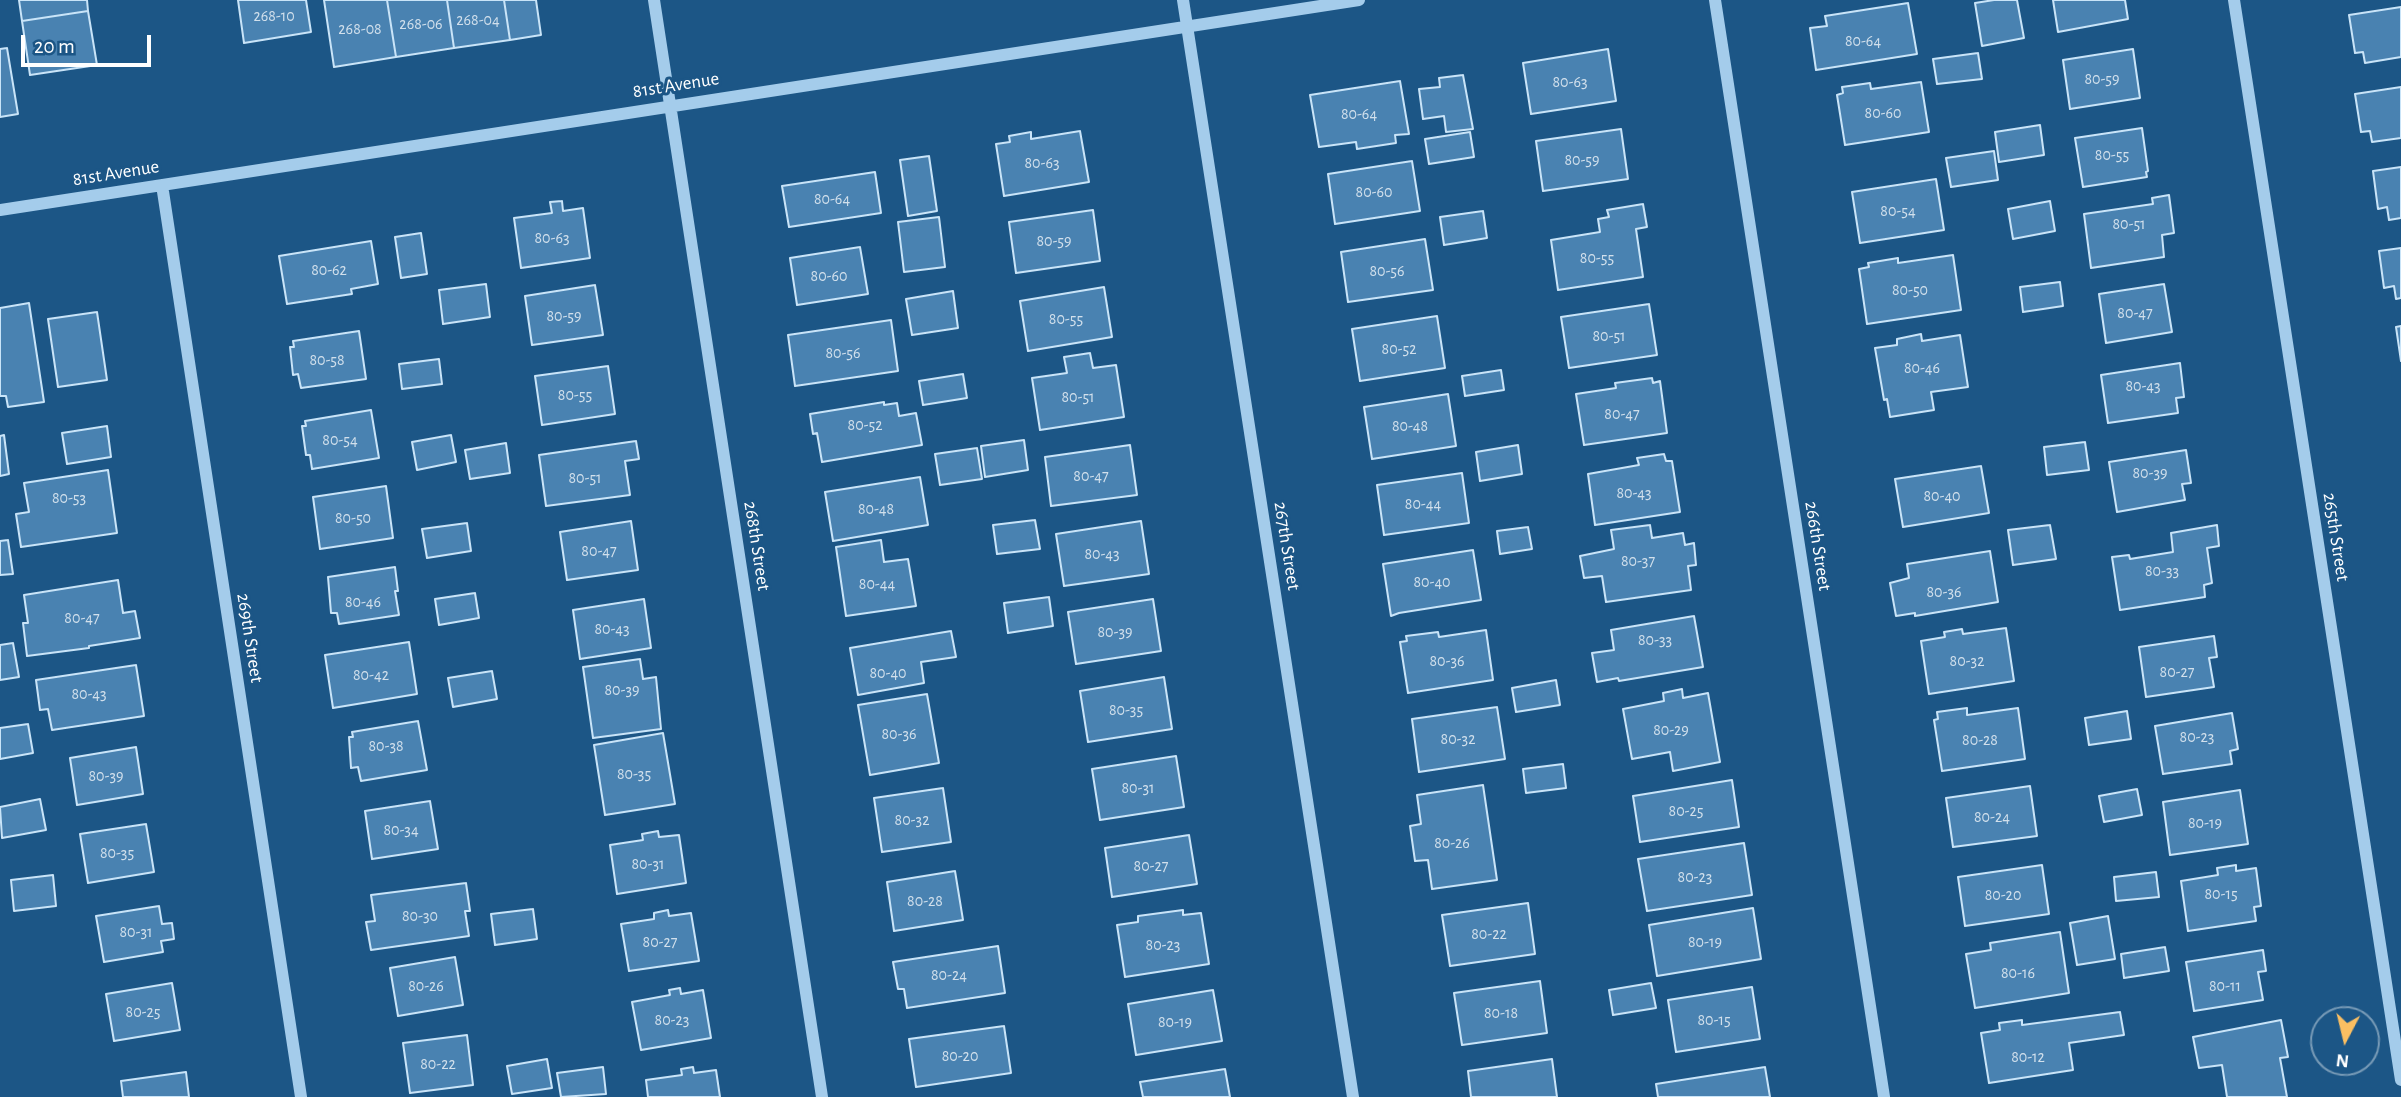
<!DOCTYPE html>
<style>
body{margin:0}
#map{position:relative;width:2401px;height:1097px;overflow:hidden;background:#1c5686;font-family:"Alegreya Sans",sans-serif}
canvas{display:block}
.north{position:absolute;left:2310px;top:1006px;width:70px;height:70px;box-sizing:border-box;background:#1c5686;border:2px solid #779ab6;border-radius:50%;rotate:187deg;font-size:19px;font-weight:700;line-height:28px;text-align:center;color:#fff}
.north::after{content:'';display:block;margin:auto;width:24px;height:32px;background:#fbbf62;clip-path:polygon(50% 0,100% 100%,50% 72%,0 100%)}
.scale{position:absolute;left:21px;top:35px;width:130px;height:32px;box-sizing:border-box;border:4px solid #fff;border-top:0;padding-left:9px;font-size:21px;line-height:24px;white-space:nowrap;color:#fff;-webkit-text-stroke:5px #1c5686;paint-order:stroke}
</style>
<div id="map">
<canvas width="2401" height="1097"></canvas>
<div class="north">N</div>
<div class="scale">20 m</div>
</div>
<script>
const ctx = document.querySelector('canvas').getContext('2d');
ctx.lineJoin = 'round';
function fill(path, color) { ctx.fillStyle = color; ctx.fill(path, 'evenodd'); }
const toPath = rows => new Path2D(rows.map(r => 'M' + r).join(''));
function trace(path, color, width, dash) { ctx.strokeStyle = color; ctx.lineWidth = width; ctx.lineCap = dash ? 'butt' : 'round'; ctx.setLineDash(dash || []); ctx.stroke(path); }
function label(font, color, halo, rows, align = 'center') {
  ctx.font = font + ' "Alegreya Sans",sans-serif'; ctx.lineWidth = 6; ctx.setLineDash([]); ctx.textBaseline = 'middle'; ctx.strokeStyle = halo; ctx.fillStyle = color; for (const [text, x, y, turn = 0] of rows) {
    ctx.save(); ctx.translate(x, y); ctx.rotate((+turn || 0) * Math.PI / 180); ctx.textAlign = isNaN(turn) ? turn : align; if (halo) ctx.strokeText(text, 0, 0); ctx.fillText(text, 0, 0); ctx.restore();
  }
}
const building = toPath([
 [19,0,87,0,88,11,22,21,19,0],
 [238,0,306,0,311,32,244,43,238,0],
 [324,0,387,0,396,57,334,67,324,0],
 [387,0,447,0,454,48,396,57,387,0],
 [447,0,504,0,510,40,454,48,447,0],
 [504,0,536,0,541,35,510,40,504,0],
 [1994,0,2017,0,2024,38,1982,46,1975,3,1994,0],
 [2053,0,2125,0,2128,19,2058,32,2053,0],
 [1908,3,1917,54,1816,70,1810,28,1827,26,1825,16,1908,3],
 [2401,7,2401,57,2365,63,2363,52,2355,53,2349,15,2401,7],
 [88,11,97,65,30,75,22,21,88,11],
 [7,48,18,114,0,117,0,49,7,48],
 [1608,49,1616,101,1531,114,1523,63,1608,49],
 [2133,49,2140,98,2070,109,2063,60,2133,49],
 [1978,53,1982,79,1937,84,1933,59,1978,53],
 [1463,75,1473,129,1446,132,1444,116,1423,119,1419,89,1440,87,1439,78,1463,75],
 [1400,81,1409,134,1395,135,1396,143,1357,149,1356,142,1319,147,1310,95,1400,81],
 [1921,82,1929,132,1845,145,1837,95,1843,93,1842,87,1870,83,1871,89,1921,82],
 [2401,87,2401,138,2372,142,2370,131,2361,132,2355,94,2401,87],
 [2040,125,2044,155,1999,162,1995,132,2040,125],
 [2142,128,2148,171,2146,172,2147,177,2083,187,2075,138,2142,128],
 [1621,129,1628,179,1543,191,1536,141,1621,129],
 [1080,131,1089,182,1004,196,996,144,1010,142,1009,136,1031,132,1031,139,1080,131],
 [1470,132,1474,157,1429,164,1425,139,1470,132],
 [1994,151,1998,180,1951,187,1946,158,1994,151],
 [929,156,937,211,908,216,900,160,929,156],
 [1412,161,1420,211,1335,224,1328,174,1412,161],
 [2401,167,2401,218,2389,220,2387,207,2378,209,2373,171,2401,167],
 [875,172,881,213,789,227,782,186,875,172],
 [1936,179,1944,230,1860,243,1852,192,1936,179],
 [2169,195,2174,233,2162,235,2164,257,2091,268,2084,214,2153,204,2152,198,2169,195],
 [562,201,563,211,583,208,590,258,521,268,514,218,552,213,550,202,562,201],
 [2050,201,2055,231,2013,239,2008,209,2050,201],
 [1643,204,1647,227,1636,229,1643,277,1558,290,1551,240,1600,232,1598,219,1609,217,1607,210,1643,204],
 [1093,210,1100,261,1016,273,1009,222,1093,210],
 [1483,211,1487,238,1444,245,1440,217,1483,211],
 [939,217,945,267,904,272,898,222,939,217],
 [421,233,427,274,401,278,395,237,421,233],
 [1425,239,1433,290,1348,302,1341,252,1425,239],
 [371,241,378,284,351,289,352,294,287,304,279,256,371,241],
 [860,247,868,294,797,305,790,258,860,247],
 [2401,248,2401,298,2396,299,2394,286,2384,288,2379,251,2401,248],
 [1953,255,1961,310,1867,324,1859,269,1869,267,1868,263,1898,258,1898,263,1953,255],
 [2060,282,2063,306,2023,312,2020,287,2060,282],
 [486,284,490,317,443,324,439,290,486,284],
 [2164,284,2172,332,2106,343,2099,294,2164,284],
 [595,285,603,335,532,345,525,296,595,285],
 [1104,287,1112,337,1028,351,1020,301,1104,287],
 [953,291,958,328,912,335,906,299,953,291],
 [29,303,44,402,8,407,6,396,0,396,0,308,29,303],
 [1649,304,1657,355,1569,368,1561,317,1649,304],
 [97,312,107,380,58,387,48,319,97,312],
 [1437,316,1445,368,1360,381,1352,329,1437,316],
 [891,320,898,371,795,386,788,335,891,320],
 [2401,326,2401,361,2396,327,2401,326],
 [359,331,366,379,301,388,298,374,293,375,290,347,294,347,293,341,359,331],
 [1921,334,1922,341,1960,335,1968,387,1931,392,1934,410,1890,417,1887,399,1884,400,1875,348,1897,345,1897,339,1921,334],
 [1090,353,1093,368,1116,365,1124,417,1040,430,1032,378,1067,373,1064,357,1090,353],
 [439,359,442,384,402,389,399,364,439,359],
 [2180,363,2184,397,2176,398,2178,413,2108,423,2101,375,2180,363],
 [608,366,615,414,542,425,535,376,608,366],
 [1501,370,1504,390,1465,396,1462,376,1501,370],
 [963,374,967,398,923,405,919,381,963,374],
 [1652,378,1653,383,1660,381,1667,433,1584,445,1576,394,1616,388,1615,383,1652,378],
 [1448,394,1456,446,1372,459,1364,407,1448,394],
 [884,402,884,405,897,403,899,416,916,413,922,445,822,462,817,433,813,434,810,414,884,402],
 [371,410,379,458,312,469,310,455,306,455,302,426,306,426,305,421,371,410],
 [107,426,111,457,67,464,62,433,107,426],
 [4,435,9,474,0,476,0,436,4,435],
 [451,435,456,462,417,470,412,442,451,435],
 [1024,440,1028,470,985,477,981,446,1024,440],
 [636,441,639,459,625,461,630,495,546,506,539,455,636,441],
 [2085,442,2089,470,2047,475,2044,447,2085,442],
 [506,443,510,473,470,479,465,450,506,443],
 [1130,445,1137,495,1051,506,1045,457,1130,445],
 [1518,445,1522,474,1480,481,1476,452,1518,445],
 [977,448,982,479,940,485,935,454,977,448],
 [2186,450,2191,483,2182,484,2185,500,2117,512,2109,462,2186,450],
 [1664,454,1666,461,1672,461,1680,512,1595,525,1588,474,1639,465,1637,458,1664,454],
 [1981,466,1989,513,1903,527,1895,479,1981,466],
 [108,470,117,533,21,547,16,514,29,512,24,483,108,470],
 [1462,473,1469,523,1384,535,1377,485,1462,473],
 [920,477,928,525,833,541,825,492,920,477],
 [386,486,393,538,320,549,313,497,386,486],
 [1035,520,1040,549,997,554,993,525,1035,520],
 [631,521,638,570,567,580,560,532,631,521],
 [1141,521,1149,574,1064,586,1056,534,1141,521],
 [467,523,471,551,427,558,422,529,467,523],
 [1650,525,1652,538,1683,533,1685,545,1694,543,1696,565,1688,566,1691,590,1606,602,1602,576,1584,578,1580,556,1614,549,1611,530,1650,525],
 [2050,525,2056,559,2013,565,2008,530,2050,525],
 [2217,525,2219,546,2207,548,2212,583,2204,585,2205,597,2120,610,2112,557,2129,555,2130,559,2173,552,2171,533,2217,525],
 [1528,527,1532,549,1500,554,1497,531,1528,527],
 [8,540,13,574,0,575,0,541,8,540],
 [881,540,884,562,908,559,916,606,846,616,836,547,881,540],
 [1473,550,1481,600,1399,613,1391,616,1383,564,1473,550],
 [1990,551,1998,602,1915,616,1915,613,1896,616,1890,583,1909,578,1907,564,1990,551],
 [395,567,398,591,395,591,399,615,339,624,337,613,331,613,328,577,395,567],
 [118,580,123,613,135,611,140,638,89,646,89,648,27,656,23,623,28,623,24,595,118,580],
 [475,593,479,618,439,625,435,599,475,593],
 [1049,597,1053,626,1008,633,1004,603,1049,597],
 [644,599,651,648,580,659,573,610,644,599],
 [1153,599,1161,651,1076,664,1068,612,1153,599],
 [1694,616,1703,667,1619,681,1618,678,1597,682,1592,653,1614,650,1611,630,1694,616],
 [2006,628,2014,681,1929,694,1921,641,1945,637,1944,632,1962,629,1963,634,2006,628],
 [1486,630,1493,680,1408,693,1400,642,1407,641,1406,636,1438,632,1439,637,1486,630],
 [951,631,956,657,921,662,924,683,858,695,850,648,951,631],
 [2214,636,2217,657,2209,658,2214,687,2146,697,2139,647,2214,636],
 [409,642,417,694,333,708,325,655,409,642],
 [13,643,19,677,0,680,0,645,13,643],
 [640,659,643,679,656,677,661,729,593,738,583,667,640,659],
 [136,665,144,716,52,730,48,709,40,710,36,680,136,665],
 [492,671,497,699,453,707,448,678,492,671],
 [1164,677,1172,729,1088,742,1080,691,1164,677],
 [1556,680,1560,705,1516,712,1512,688,1556,680],
 [1682,689,1683,698,1708,693,1720,762,1673,771,1670,752,1632,759,1623,709,1664,701,1663,693,1682,689],
 [927,694,939,763,870,775,858,705,927,694],
 [1497,707,1505,759,1419,772,1412,719,1497,707],
 [1967,708,1967,715,2018,708,2025,759,1942,771,1934,720,1938,719,1937,712,1967,708],
 [2127,711,2131,739,2089,745,2085,718,2127,711],
 [2232,713,2238,749,2230,751,2232,764,2163,774,2155,726,2232,713],
 [418,721,427,770,361,781,358,767,351,768,349,737,353,737,352,732,418,721],
 [28,724,33,753,0,759,0,728,28,724],
 [663,733,675,804,605,815,594,745,663,733],
 [136,747,143,794,77,805,70,758,136,747],
 [1176,756,1184,807,1100,820,1092,769,1176,756],
 [1563,764,1566,788,1526,793,1523,769,1563,764],
 [1732,780,1739,827,1640,842,1633,796,1732,780],
 [1483,785,1497,880,1432,889,1428,860,1415,861,1410,826,1421,824,1417,795,1483,785],
 [2030,786,2037,836,1953,847,1946,798,2030,786],
 [943,788,951,842,882,852,874,798,943,788],
 [2137,789,2142,815,2104,822,2099,796,2137,789],
 [2240,790,2248,844,2170,855,2163,802,2240,790],
 [40,799,46,830,2,838,0,807,40,799],
 [430,801,438,849,372,859,365,811,430,801],
 [146,824,154,872,88,883,80,834,146,824],
 [658,831,659,837,679,835,686,883,617,894,610,845,643,840,642,834,658,831],
 [1189,835,1197,884,1112,897,1105,848,1189,835],
 [1744,843,1752,895,1647,911,1638,859,1744,843],
 [2042,865,2049,914,1965,926,1958,877,2042,865],
 [2236,865,2236,871,2256,868,2261,906,2254,907,2256,921,2188,931,2181,881,2218,875,2217,868,2236,865],
 [955,871,963,920,894,931,887,882,955,871],
 [2156,872,2159,897,2116,901,2114,877,2156,872],
 [53,875,56,906,14,911,11,880,53,875],
 [466,883,470,911,465,911,469,936,371,950,366,922,375,921,371,895,466,883],
 [1528,903,1535,954,1450,966,1442,915,1528,903],
 [159,906,162,924,172,923,174,939,161,941,163,952,104,962,96,916,159,906],
 [1753,908,1761,959,1657,976,1649,925,1753,908],
 [533,909,537,939,495,945,491,914,533,909],
 [668,910,669,916,691,913,699,961,629,971,621,924,654,919,654,913,668,910],
 [1183,910,1183,915,1201,913,1209,964,1125,977,1117,925,1138,922,1138,916,1183,910],
 [2108,916,2115,959,2077,965,2070,923,2108,916],
 [2060,932,2069,993,1975,1008,1966,954,1991,950,1990,943,2060,932],
 [998,946,1005,993,907,1008,904,989,898,989,893,962,998,946],
 [2165,947,2169,971,2124,978,2121,954,2165,947],
 [2263,950,2266,971,2258,972,2263,1000,2194,1011,2186,962,2263,950],
 [455,957,463,1005,398,1016,390,968,455,957],
 [1540,981,1547,1033,1462,1045,1454,993,1540,981],
 [172,983,180,1030,114,1041,106,994,172,983],
 [1651,983,1656,1008,1613,1015,1609,990,1651,983],
 [1752,987,1760,1039,1676,1052,1668,1000,1752,987],
 [680,988,681,994,703,990,711,1038,641,1050,632,1002,670,995,669,990,680,988],
 [1213,990,1222,1041,1136,1055,1128,1004,1213,990],
 [2120,1012,2124,1035,2069,1043,2073,1070,1989,1083,1981,1033,2000,1030,1999,1023,2022,1020,2022,1025,2120,1012],
 [2281,1020,2288,1057,2280,1058,2287,1097,2227,1097,2222,1065,2199,1068,2193,1037,2281,1020],
 [1004,1026,1011,1073,916,1087,909,1039,1004,1026],
 [467,1035,473,1085,410,1093,403,1043,467,1035],
 [547,1059,552,1088,512,1094,507,1066,547,1059],
 [1552,1059,1557,1097,1471,1097,1468,1071,1552,1059],
 [603,1067,606,1094,561,1097,557,1073,603,1067],
 [693,1067,694,1073,716,1070,720,1097,648,1097,646,1080,682,1075,681,1069,693,1067],
 [1765,1067,1770,1097,1658,1097,1656,1084,1765,1067],
 [1225,1069,1230,1097,1143,1097,1140,1082,1225,1069],
 [186,1072,189,1097,123,1097,121,1081,186,1072]
]);
const minor = toPath([
 [654,0,822,1097],
 [1183,0,1353,1097],
 [1715,0,1884,1097],
 [2234,0,2401,1080],
 [162,185,301,1097],
 [0,210,1359,0]
]);
const numberNames = [
 ["268-10",274,16],
 ["268-04",478,20],
 ["268-06",421,24],
 ["268-08",360,29],
 ["80-64",1863,41],
 ["80-59",2102,79],
 ["80-63",1570,82],
 ["80-60",1883,113],
 ["80-64",1359,114],
 ["80-55",2112,155],
 ["80-59",1582,160],
 ["80-63",1042,163],
 ["80-60",1374,192],
 ["80-64",832,199],
 ["80-54",1898,211],
 ["80-51",2129,224],
 ["80-63",552,238],
 ["80-59",1054,241],
 ["80-55",1597,258],
 ["80-62",329,270],
 ["80-56",1387,271],
 ["80-60",829,276],
 ["80-50",1910,290],
 ["80-47",2135,313],
 ["80-59",564,316],
 ["80-55",1066,319],
 ["80-51",1609,336],
 ["80-52",1399,349],
 ["80-56",843,353],
 ["80-58",327,360],
 ["80-46",1922,368],
 ["80-43",2143,386],
 ["80-55",575,395],
 ["80-51",1078,397],
 ["80-47",1622,414],
 ["80-52",865,425],
 ["80-48",1410,426],
 ["80-54",340,440],
 ["80-39",2150,473],
 ["80-47",1091,476],
 ["80-51",585,478],
 ["80-43",1634,493],
 ["80-40",1942,496],
 ["80-53",69,498],
 ["80-44",1423,504],
 ["80-48",876,509],
 ["80-50",353,518],
 ["80-47",599,551],
 ["80-43",1102,554],
 ["80-37",1638,561],
 ["80-33",2162,571],
 ["80-40",1432,582],
 ["80-44",877,584],
 ["80-36",1944,592],
 ["80-46",363,602],
 ["80-47",82,618],
 ["80-43",612,629],
 ["80-39",1115,632],
 ["80-33",1655,640],
 ["80-36",1447,661],
 ["80-32",1967,661],
 ["80-27",2177,672],
 ["80-40",888,673],
 ["80-42",371,675],
 ["80-39",622,690],
 ["80-43",89,694],
 ["80-35",1126,710],
 ["80-29",1671,730],
 ["80-36",899,734],
 ["80-23",2197,737],
 ["80-32",1458,739],
 ["80-28",1980,740],
 ["80-38",386,746],
 ["80-35",634,774],
 ["80-39",106,776],
 ["80-31",1138,788],
 ["80-25",1686,811],
 ["80-24",1992,817],
 ["80-32",912,820],
 ["80-19",2205,823],
 ["80-34",401,830],
 ["80-26",1452,843],
 ["80-35",117,853],
 ["80-31",648,864],
 ["80-27",1151,866],
 ["80-23",1695,877],
 ["80-15",2221,894],
 ["80-20",2003,895],
 ["80-28",925,901],
 ["80-30",420,916],
 ["80-31",136,932],
 ["80-22",1489,934],
 ["80-27",660,942],
 ["80-19",1705,942],
 ["80-23",1163,945],
 ["80-16",2018,973],
 ["80-24",949,975],
 ["80-26",426,986],
 ["80-11",2225,986],
 ["80-25",143,1012],
 ["80-18",1501,1013],
 ["80-23",672,1020],
 ["80-15",1714,1020],
 ["80-19",1175,1022],
 ["80-20",960,1056],
 ["80-12",2028,1057],
 ["80-22",438,1064]
];
const streetNames = [
 ["81st Avenue",676,85,-9],
 ["81st Avenue",116,173,-9],
 ["265th Street",2336,537,81],
 ["268th Street",757,546,81],
 ["267th Street",1287,546,81],
 ["266th Street",1818,546,81],
 ["269th Street",250,638,81]
];
fill(building, '#4982b1');
trace(building, '#c9e4f8', 2);
trace(minor, '#a4cceb', 12);
label('16px', '#d2e0ec', null, numberNames);
label('19px', '#fff', '#1c5686', streetNames);
</script>
